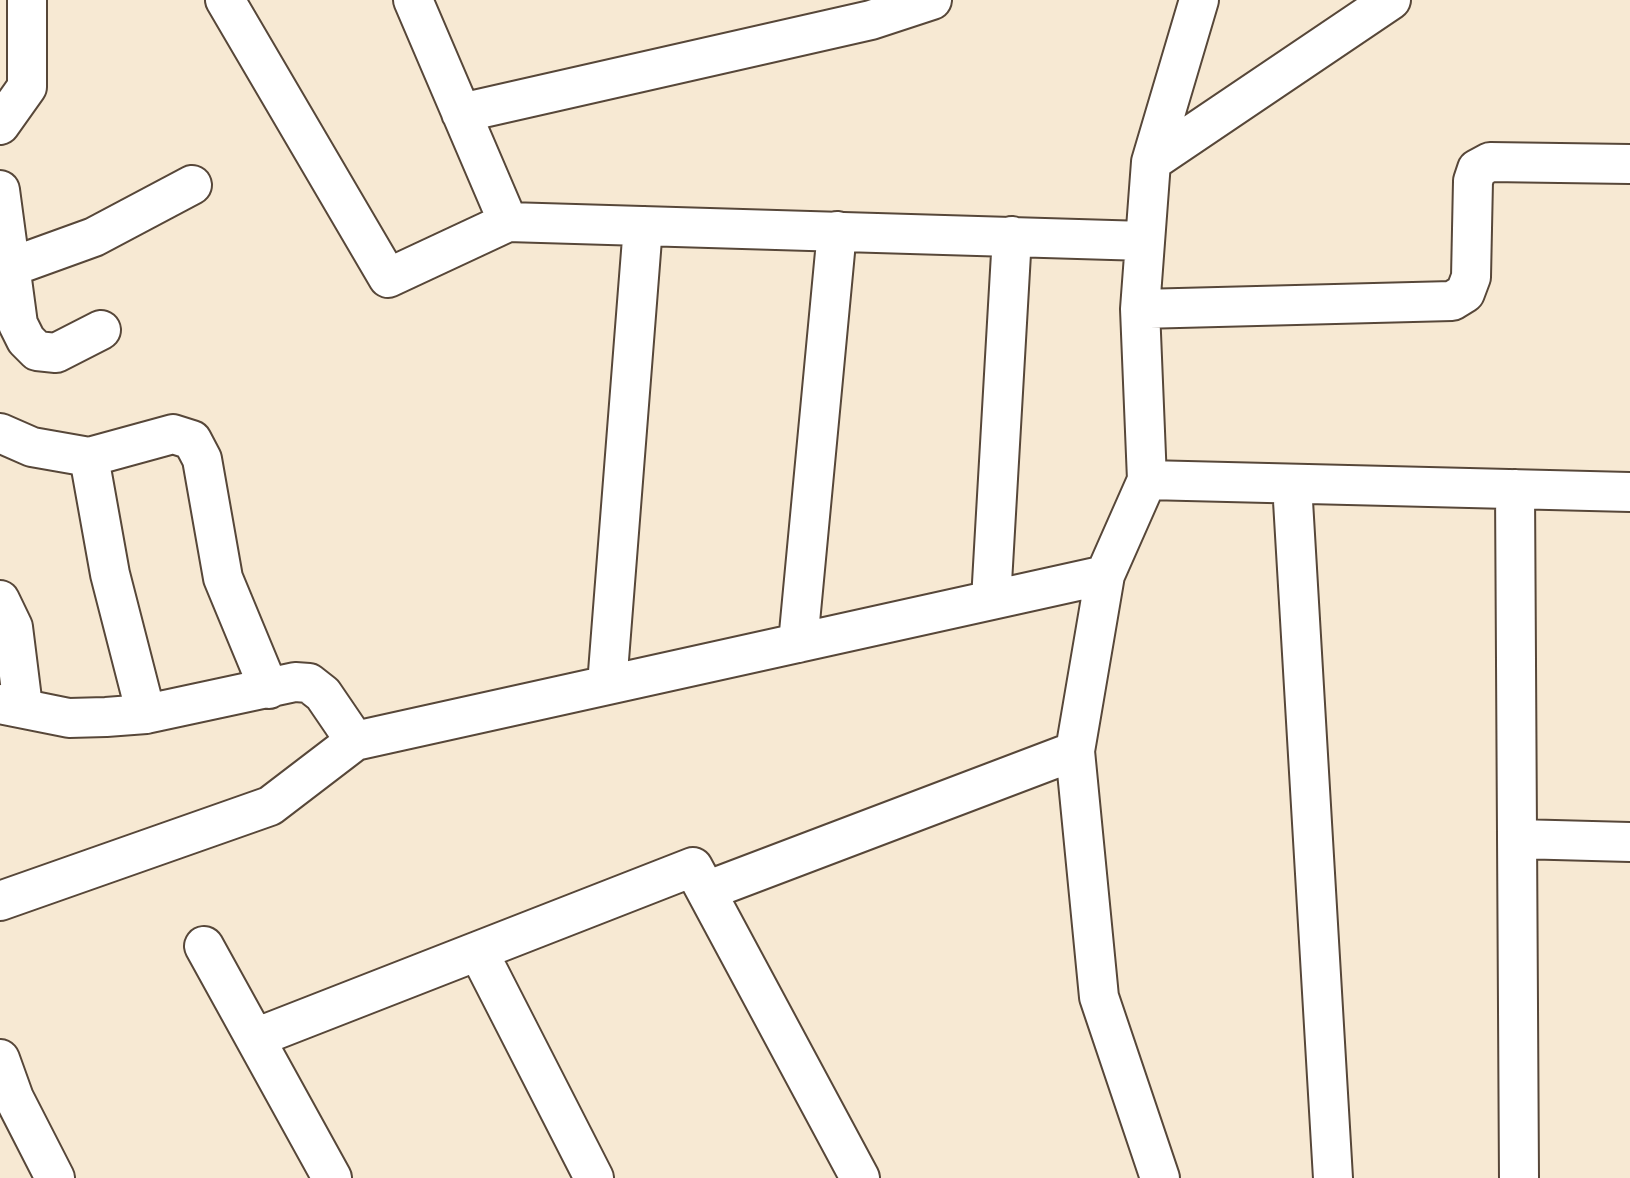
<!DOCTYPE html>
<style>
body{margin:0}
canvas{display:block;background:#f7e9d3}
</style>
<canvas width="1630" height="1178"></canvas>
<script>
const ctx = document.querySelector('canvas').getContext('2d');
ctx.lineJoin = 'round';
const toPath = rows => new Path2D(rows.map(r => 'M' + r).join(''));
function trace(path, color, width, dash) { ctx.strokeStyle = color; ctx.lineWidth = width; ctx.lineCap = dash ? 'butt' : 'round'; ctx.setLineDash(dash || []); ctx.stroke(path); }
const minor = toPath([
 [225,0,388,278,508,222,1145,241],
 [413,0,508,222],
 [461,113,871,20,932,0],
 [0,125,27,87,27,0],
 [1151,162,1391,0],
 [0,190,18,324,26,340,37,351,56,353,101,330],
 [11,267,94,237,192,185],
 [1140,309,1452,301,1465,293,1471,277,1473,181,1477,169,1490,162,1630,164],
 [0,433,32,447,89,457,173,434,192,440,202,459,223,578,269,689],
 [89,457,110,574,146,714],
 [1147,480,1630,492],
 [1292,484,1333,1178],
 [1515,489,1519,1178],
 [0,600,13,627,23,707],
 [991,600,1012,236],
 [798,643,837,231],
 [607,685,643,226],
 [0,704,69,718,106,717,146,714,295,682,309,683,323,694,355,741],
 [1517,839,1630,842],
 [706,891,1075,751],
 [0,901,270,806,355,741,1105,575],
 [204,946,332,1178],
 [478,951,594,1178],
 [255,1038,693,867,860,1178],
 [0,1059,14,1098,55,1178],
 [1160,1178,1099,997,1075,751,1105,575,1147,480,1140,309,1151,162,1199,0]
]);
trace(minor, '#574739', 42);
trace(minor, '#fff', 38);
</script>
